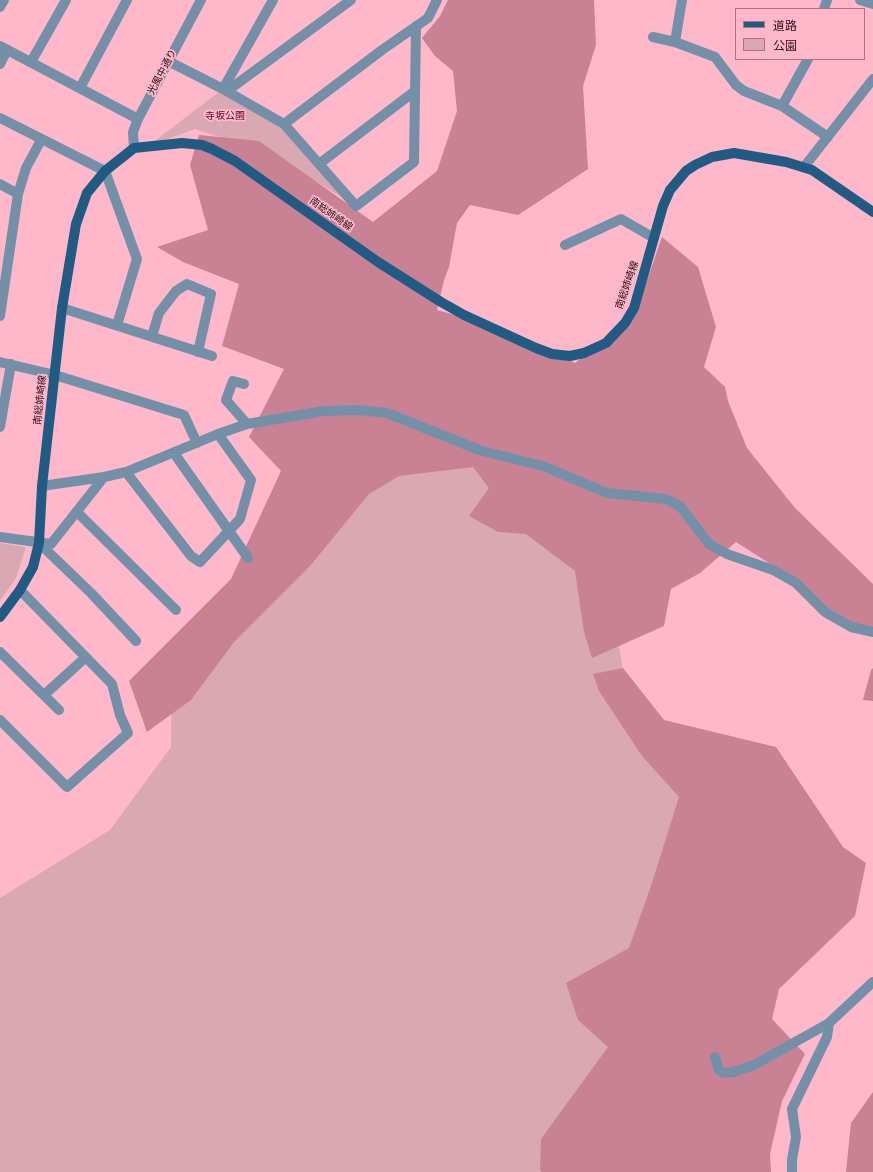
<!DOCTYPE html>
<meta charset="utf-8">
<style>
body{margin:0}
#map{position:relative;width:873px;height:1172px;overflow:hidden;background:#ffb8c9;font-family:"Golos Text","Noto Sans JP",sans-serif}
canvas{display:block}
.legend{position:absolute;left:735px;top:8px;width:130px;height:52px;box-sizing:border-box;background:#ffb8c9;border:1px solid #ab7482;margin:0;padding:5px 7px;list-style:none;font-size:12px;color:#2d0e18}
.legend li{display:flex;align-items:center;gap:8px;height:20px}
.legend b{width:20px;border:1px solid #ab7482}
</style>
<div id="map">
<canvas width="873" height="1172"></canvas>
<ul class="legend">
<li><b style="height:5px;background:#215b84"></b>道路</li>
<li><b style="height:11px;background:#daa8b3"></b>公園</li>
</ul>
</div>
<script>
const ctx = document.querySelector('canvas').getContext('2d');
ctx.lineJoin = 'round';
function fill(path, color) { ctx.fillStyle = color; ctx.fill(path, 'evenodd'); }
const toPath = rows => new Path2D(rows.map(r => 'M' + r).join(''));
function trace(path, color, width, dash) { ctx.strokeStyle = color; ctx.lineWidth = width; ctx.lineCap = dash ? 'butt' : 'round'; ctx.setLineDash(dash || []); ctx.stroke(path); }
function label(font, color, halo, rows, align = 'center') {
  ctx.font = font + ' "Golos Text","Noto Sans JP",sans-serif'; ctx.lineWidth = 3.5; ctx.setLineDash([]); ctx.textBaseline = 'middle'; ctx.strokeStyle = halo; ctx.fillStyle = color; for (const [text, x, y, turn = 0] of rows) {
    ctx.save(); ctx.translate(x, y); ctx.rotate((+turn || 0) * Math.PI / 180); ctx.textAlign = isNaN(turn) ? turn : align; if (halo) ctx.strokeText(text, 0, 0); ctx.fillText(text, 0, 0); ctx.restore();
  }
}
const green = toPath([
 [223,89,284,124,356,206,284,162,250,147,195,129,148,146],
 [350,349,609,579,630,718,706,797,631,1172,0,1172,0,898,110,830,171,747,172,680,242,574],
 [0,543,26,547,16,578,0,601]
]);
const forest = toPath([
 [448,0,594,0,596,45,583,86,588,169,518,215,470,205,457,223,449,267,444,280,437,310,477,321,575,363,635,315,662,237,698,267,716,327,704,367,725,387,728,401,747,448,795,508,873,584,873,629,843,624,783,572,736,542,700,573,671,589,664,626,592,658,584,632,575,571,526,534,498,532,469,516,489,488,473,467,399,476,369,494,310,566,234,642,191,700,147,732,129,681,231,579,281,471,249,437,284,369,222,346,239,284,183,262,157,247,208,230,190,165,199,135,259,141,373,222,437,171,457,111,453,71,435,56,422,38,440,16],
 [623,668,664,720,776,747,843,847,866,863,855,916,779,989,772,1019,805,1054,782,1101,770,1154,771,1172,542,1172,540,1170,541,1139,608,1047,578,1020,566,983,629,948,651,886,679,797,642,756,599,691,593,674],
 [873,668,873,701,863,700,871,670],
 [873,1092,873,1172,846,1172,851,1123]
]);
const minor = toPath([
 [860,0,873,4],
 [0,7,4,0],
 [824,9,827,0],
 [653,37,675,42,715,57,736,85,744,91,782,106,828,137],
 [675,42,682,0],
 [0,46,138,119],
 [168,61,223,89,284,124,356,206,414,162,416,26],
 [31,62,66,0],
 [0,64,7,50],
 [80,88,127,0],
 [223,89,234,86,351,0],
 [223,89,273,0],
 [782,106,808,59],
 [0,118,105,171,137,259,117,325],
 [284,124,382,50,428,18,437,0],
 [134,148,133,132,138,119,201,0],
 [319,164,415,91],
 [804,167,873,79],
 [0,184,18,194],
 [565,245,621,219,654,238],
 [62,308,212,356],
 [0,316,18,194,26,168,41,140],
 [152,336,159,313,176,291,187,284,211,294,198,352],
 [0,362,55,375,184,415,197,443],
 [244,384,233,381,226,400,247,424],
 [0,427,11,364],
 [174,453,248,558],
 [126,472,191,556,200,562,240,519,251,480,218,434],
 [42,486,104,477,126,472,218,434,247,424,324,411,359,410,387,413,482,451,543,466,607,493,666,499,680,506,709,544,727,554,773,570,796,583,825,612,851,627,873,632],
 [77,512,176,610],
 [0,537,51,544,104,477],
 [39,543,91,593,136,641],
 [0,652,59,710],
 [44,695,86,657],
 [0,720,67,787,128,733,120,715,112,684,20,590],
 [715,1057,719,1070,724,1073,733,1072,754,1065,829,1023,873,982],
 [792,1172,792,1160,796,1137,792,1109,827,1037,829,1023]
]);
const major = toPath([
 [0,617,20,590,33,567,39,543,42,486,62,308,76,224,87,193,105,171,134,148,182,143,202,145,212,149,235,161,378,262,441,302,464,315,536,348,552,354,570,356,584,353,606,343,625,323,634,308,663,206,670,190,686,171,695,165,712,157,734,153,786,162,812,170,873,212]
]);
const streetNames = [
 ["光風中通り",162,72,-62],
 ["南総姉崎線",331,214,35],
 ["南総姉崎線",627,285,-71],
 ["南総姉崎線",40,400,-84]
];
const parkNames = [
 ["寺坂公園",225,116]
];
fill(green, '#daa8b3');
fill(forest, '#c88294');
trace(minor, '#7490a8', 10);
trace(major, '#215b84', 10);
label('10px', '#2d0e18', '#ffb8c9', streetNames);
label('10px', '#5a0328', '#ffb8c9', parkNames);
</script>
